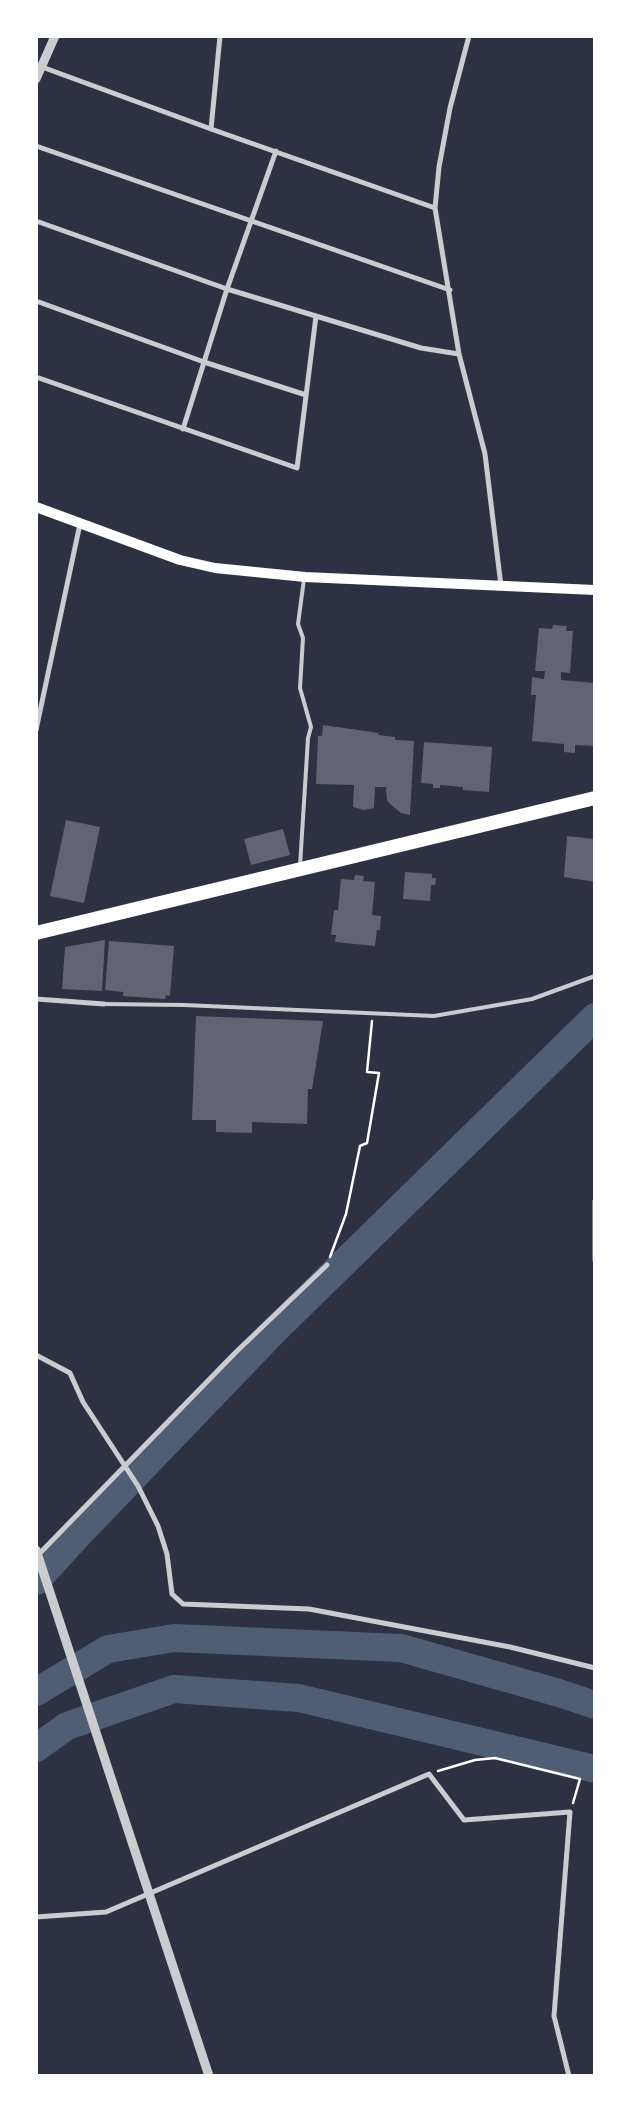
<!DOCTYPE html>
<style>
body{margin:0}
#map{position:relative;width:631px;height:2112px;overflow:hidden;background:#2d3142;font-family:Raleway,sans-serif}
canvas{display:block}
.frame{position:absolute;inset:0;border:38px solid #fff;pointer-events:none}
</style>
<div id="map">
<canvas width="631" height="2112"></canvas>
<div class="frame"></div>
</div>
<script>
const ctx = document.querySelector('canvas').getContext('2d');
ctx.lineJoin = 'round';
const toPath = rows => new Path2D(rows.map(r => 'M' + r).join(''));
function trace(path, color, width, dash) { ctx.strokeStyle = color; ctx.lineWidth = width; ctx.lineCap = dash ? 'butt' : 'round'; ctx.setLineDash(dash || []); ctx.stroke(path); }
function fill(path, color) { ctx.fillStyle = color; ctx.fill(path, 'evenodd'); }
const river = toPath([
 [36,1581,78,1535,273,1332,595,1017],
 [36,1692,108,1649,174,1638,401,1648,559,1693,595,1705],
 [36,1748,67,1726,174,1689,299,1698,595,1769]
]);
const building = toPath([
 [553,625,567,626,566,631,573,631,570,673,561,672,561,680,595,683,595,746,575,745,575,753,564,752,564,744,532,741,536,695,531,695,532,677,544,679,545,671,535,671,539,628,552,629],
 [323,725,379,733,378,735,395,737,395,740,414,741,410,815,401,813,391,805,387,800,386,787,375,787,374,808,364,810,353,807,354,785,316,784,318,736,322,736],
 [424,742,492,747,489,792,463,790,463,787,440,785,440,788,433,788,433,784,421,783],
 [66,820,100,827,84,903,50,896],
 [283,829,290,855,251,865,244,839],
 [567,836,595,839,595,882,564,877],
 [405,872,432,874,432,878,436,878,435,885,431,885,430,901,403,899],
 [355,875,364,876,363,881,375,882,372,915,381,916,380,930,377,930,375,946,335,942,336,935,331,935,334,910,338,910,341,879,354,880],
 [105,940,102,991,62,989,65,947],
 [109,941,174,946,170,996,166,995,165,999,123,996,123,992,105,990],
 [196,1016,323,1021,312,1089,308,1089,307,1124,252,1122,252,1133,216,1132,216,1120,192,1120]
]);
const path = toPath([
 [330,1257,346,1214,360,1146,367,1143,379,1073,367,1072,372,1021],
 [438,1771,475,1760,495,1758,580,1779,573,1803]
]);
const service = toPath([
 [300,866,308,738,311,727,300,688,303,638,298,624,304,579],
 [104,1004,184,1005,434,1016,532,999,595,976]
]);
const minor = toPath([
 [469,36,450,108,439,167,435,208,459,354,485,454,501,586],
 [42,67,211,129,435,208],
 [211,129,220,36],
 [36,146,450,290],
 [36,221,227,289,421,348,459,354],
 [36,301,204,362,306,395],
 [36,377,297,468,316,316],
 [183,429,227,289,276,151],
 [36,730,80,524],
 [36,999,104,1004],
 [595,1201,595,1260],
 [36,1355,70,1373,83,1402,138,1486,158,1526,167,1554,172,1594,183,1604,309,1609,510,1647,595,1668],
 [37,1556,236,1352,327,1265],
 [36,1917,106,1912,429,1774,464,1820,570,1812,554,2016,569,2076]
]);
const tertiary = toPath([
 [36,79,55,36],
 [36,1550,209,2076]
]);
const secondary = toPath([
 [36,507,180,560,215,568,305,577,595,590]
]);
const trunk = toPath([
 [36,933,595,798]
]);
trace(river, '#4f5d75', 28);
fill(building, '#626471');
trace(path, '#fff', 2.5);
trace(service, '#caccd0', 4);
trace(minor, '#caccd0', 5);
trace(tertiary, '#caccd0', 9);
trace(secondary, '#fff', 10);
trace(trunk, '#fff', 14);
</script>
